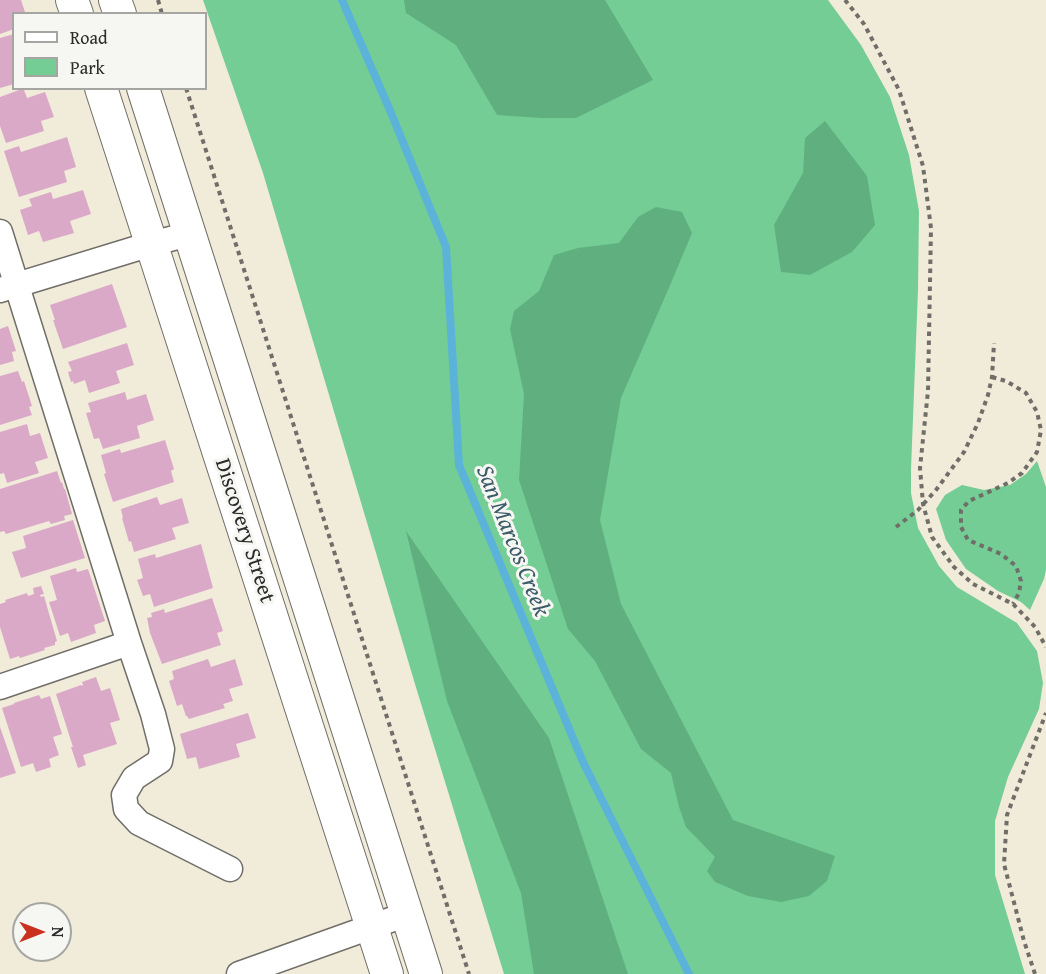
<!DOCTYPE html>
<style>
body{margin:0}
#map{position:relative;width:1046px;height:974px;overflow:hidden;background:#f1ebd9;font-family:"Gentium Book Plus",serif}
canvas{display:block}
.legend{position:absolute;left:12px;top:12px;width:195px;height:78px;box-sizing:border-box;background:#f6f6f2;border:2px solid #a5a5a2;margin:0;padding:8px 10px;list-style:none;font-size:18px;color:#2b2b2b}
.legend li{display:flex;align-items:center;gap:12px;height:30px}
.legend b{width:30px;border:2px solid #a5a5a2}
.north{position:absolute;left:12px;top:902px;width:60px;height:60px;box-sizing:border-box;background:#f6f6f2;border:2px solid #a5a5a2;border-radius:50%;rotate:90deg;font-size:16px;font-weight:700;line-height:24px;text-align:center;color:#2b2b2b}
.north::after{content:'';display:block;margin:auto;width:21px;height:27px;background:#c8321e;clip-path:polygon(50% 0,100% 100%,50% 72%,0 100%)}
</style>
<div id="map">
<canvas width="1046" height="974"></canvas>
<ul class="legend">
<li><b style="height:8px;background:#fff"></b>Road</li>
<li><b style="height:16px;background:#74cd94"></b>Park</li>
</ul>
<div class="north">N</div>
</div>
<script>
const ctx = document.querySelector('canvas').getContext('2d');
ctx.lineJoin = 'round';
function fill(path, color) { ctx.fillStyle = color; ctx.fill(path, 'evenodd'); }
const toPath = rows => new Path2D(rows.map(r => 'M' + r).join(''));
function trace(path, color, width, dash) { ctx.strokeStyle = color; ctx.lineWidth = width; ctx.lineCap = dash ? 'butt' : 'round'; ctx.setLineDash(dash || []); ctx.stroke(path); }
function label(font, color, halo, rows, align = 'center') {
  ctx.font = font + ' "Gentium Book Plus",serif'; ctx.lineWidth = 6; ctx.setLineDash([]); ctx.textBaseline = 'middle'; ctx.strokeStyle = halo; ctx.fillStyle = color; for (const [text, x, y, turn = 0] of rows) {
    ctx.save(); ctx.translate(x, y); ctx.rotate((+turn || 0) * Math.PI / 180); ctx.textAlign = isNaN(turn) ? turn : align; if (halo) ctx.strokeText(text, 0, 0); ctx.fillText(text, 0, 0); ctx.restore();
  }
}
const green = toPath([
 [203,0,828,0,861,45,890,97,909,155,919,211,918,290,911,469,911,493,918,528,939,566,957,587,1017,623,1037,651,1043,683,1039,709,1008,777,995,821,995,875,1025,974,504,974,415,684,263,173],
 [1037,461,1046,487,1046,570,1044,579,1030,610,1021,602,998,591,966,569,946,540,936,509,945,495,962,485,984,490,1010,485,1026,474]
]);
const forest = toPath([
 [404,0,605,0,653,80,576,118,541,118,497,115,456,45,406,13],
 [825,121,867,176,875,225,852,252,810,275,781,272,774,225,803,173,805,138],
 [656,207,682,212,692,233,671,283,621,398,600,520,621,604,733,820,835,856,827,881,809,896,781,902,748,896,715,882,707,871,715,857,686,827,679,807,671,773,641,749,595,661,568,629,519,480,524,394,510,329,514,311,539,291,554,255,578,248,619,243,638,217],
 [406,531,549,738,628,974,534,974,521,893,447,701]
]);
const stream = toPath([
 [342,0,389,108,446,247,459,465,583,762,689,974]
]);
const building = toPath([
 [0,0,21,0,25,12,14,14,14,29,0,34],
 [14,34,14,84,0,88,0,38],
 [19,90,24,90,27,98,45,92,54,117,41,121,44,131,6,143,0,126,0,97],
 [67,137,76,167,64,171,67,182,19,197,4,151,19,146,21,152],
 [83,190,91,214,70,221,74,233,43,242,39,231,28,235,20,210,32,206,29,199,51,192,53,199],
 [112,284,127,327,63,349,53,320,55,320,50,305],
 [8,326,16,351,12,352,14,361,0,365,0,329],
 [127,343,134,365,116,371,120,383,89,393,85,380,74,384,73,381,71,382,68,372,72,371,68,362],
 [18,371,22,382,24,381,32,406,29,407,32,415,0,425,0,376],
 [125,392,127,400,146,394,154,420,137,426,140,438,103,449,99,438,94,439,86,413,91,412,88,403],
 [27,424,30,436,40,433,48,458,35,462,39,473,7,483,4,473,0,474,0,432],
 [165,440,174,469,171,471,174,482,113,502,104,474,106,473,101,455,120,449,121,453],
 [57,471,61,483,62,482,64,489,65,489,72,514,64,516,65,520,51,524,49,521,6,534,4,531,0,532,0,489],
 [157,497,160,505,182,498,189,523,172,528,176,539,134,552,131,541,129,542,122,518,123,518,121,509],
 [73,520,85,558,21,578,12,552,26,548,23,536],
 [201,544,213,588,154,607,150,594,143,596,137,580,143,578,138,559,155,554,156,558],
 [76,568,77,572,88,569,105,621,94,625,96,633,71,642,68,633,60,636,49,602,57,600,50,576],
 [41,586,44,594,40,595,41,597,44,596,57,641,55,642,55,645,44,648,45,650,20,658,19,656,10,659,0,627,0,604,6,602,5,600,27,593,28,596,34,594,33,588],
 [212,598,223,631,217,633,221,645,162,664,150,633,147,618,152,617,151,613,164,609,165,613],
 [208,659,211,667,235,659,243,685,229,689,233,701,223,704,225,708,189,719,187,716,186,716,182,704,177,706,169,681,174,679,172,671],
 [96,677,101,691,110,688,120,720,110,723,117,744,83,755,86,765,78,768,71,747,73,747,56,694,81,685,82,686,83,685,82,682],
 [39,695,41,699,50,696,62,734,53,737,59,755,49,759,51,767,36,772,33,763,21,767,2,708,14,704,14,703],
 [248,713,256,738,236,744,240,757,199,769,196,757,187,759,180,734],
 [0,727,16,773,0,778]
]);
const path = toPath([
 [158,0,162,14],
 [845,0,864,24,899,90,923,166,931,228,928,391,920,468,923,504,932,537,954,567,973,584,1013,604,1035,627,1046,647],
 [186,88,469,974],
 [992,377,1006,381,1026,393,1037,412,1041,430,1037,452,1022,473,1008,483,969,501,961,510,961,527,968,540,1001,554,1016,566,1021,581,1019,593,1013,604],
 [896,527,918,510,936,490,964,452,978,423,988,395,992,377,994,343],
 [1035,974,1024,941,1004,864,1007,815,1046,713]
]);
const minor = toPath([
 [0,232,129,643,153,714,162,749,160,761,134,778,124,795,126,809,139,823,230,869],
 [0,290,151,244,189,234],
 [0,687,129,643],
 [239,974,407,914]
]);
const major = toPath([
 [72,0,77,14],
 [115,0,120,14],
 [101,88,387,974],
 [143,88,426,974]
]);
const streetNames = [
 ["Discovery Street",244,531,72]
];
const waterNames = [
 ["San Marcos Creek",512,541,68]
];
fill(green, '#74cd94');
fill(forest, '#5fb07e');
trace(stream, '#5cb3d9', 8);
fill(building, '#dba9c8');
trace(minor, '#706e68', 27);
trace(major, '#706e68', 34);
trace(path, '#706e68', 4, [4.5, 4.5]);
trace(minor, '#fff', 24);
trace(major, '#fff', 32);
label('22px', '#2b2b2b', '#f6f6f2', streetNames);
label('italic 24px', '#3c5b68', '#f6f6f2', waterNames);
</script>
